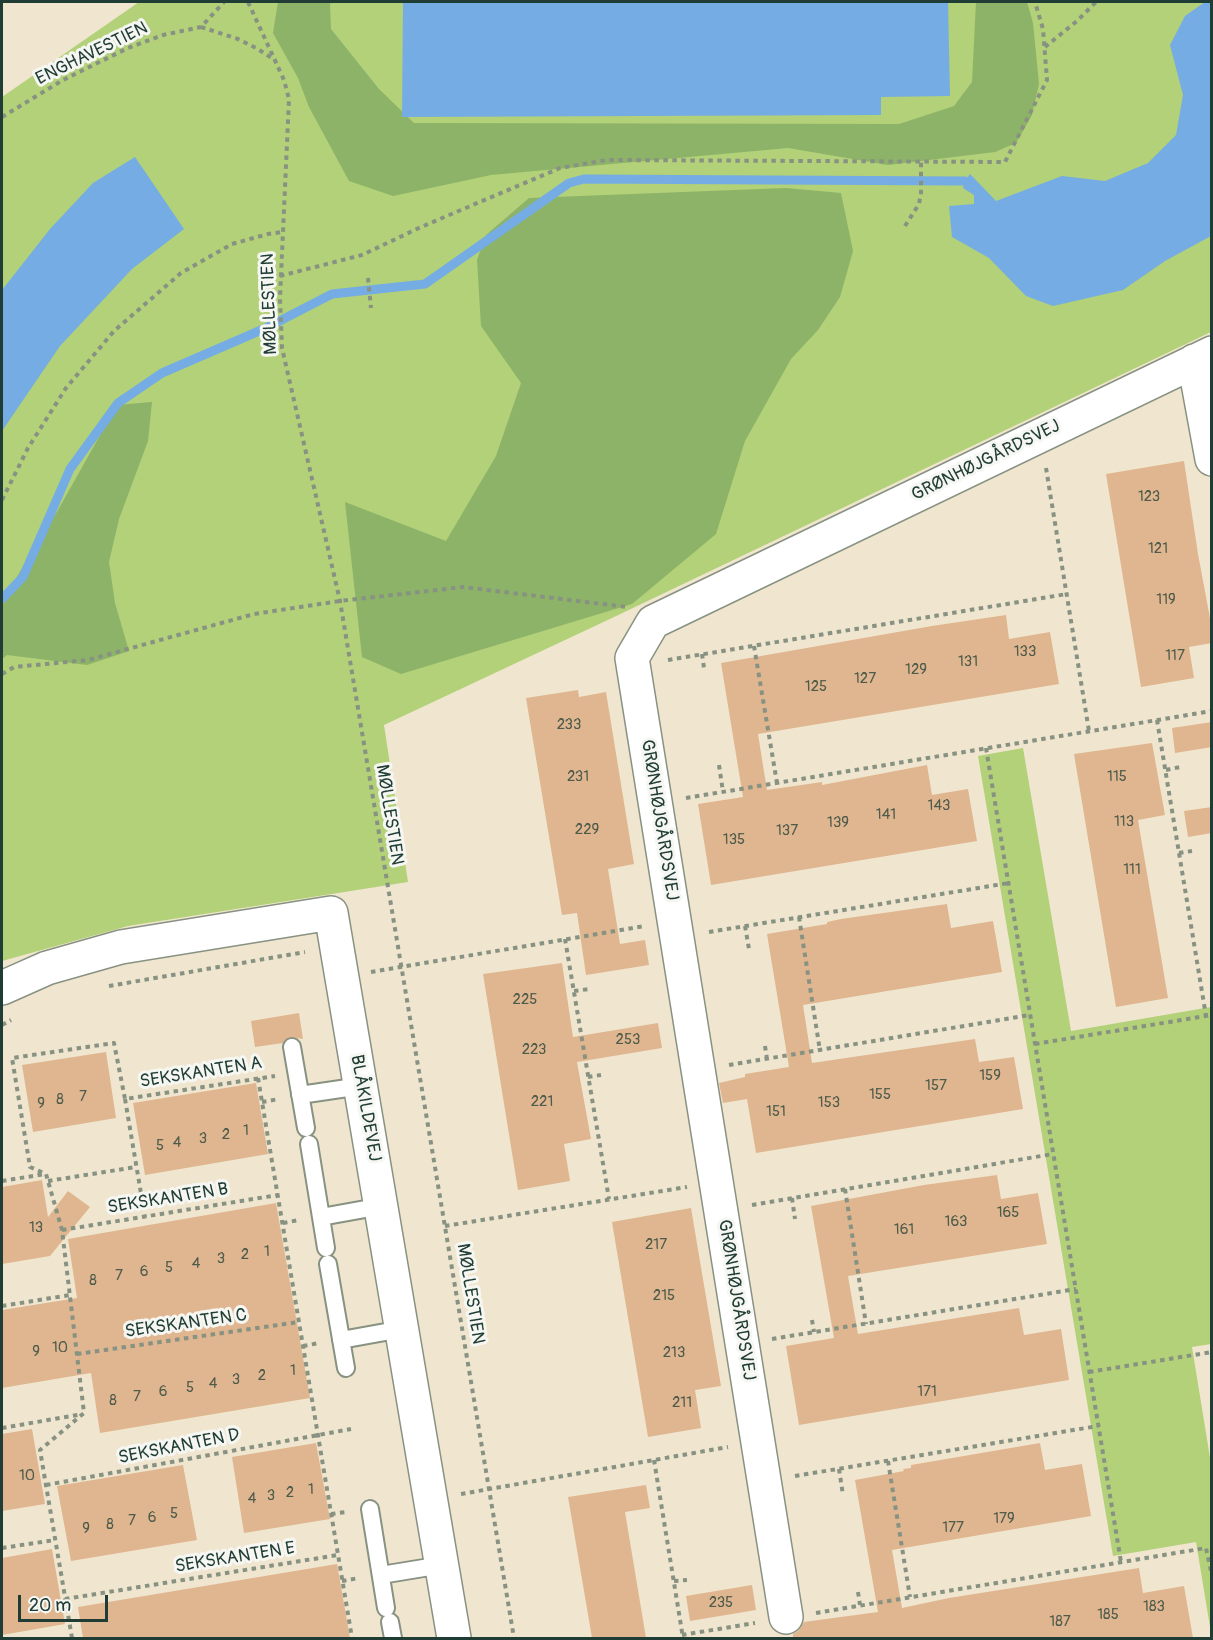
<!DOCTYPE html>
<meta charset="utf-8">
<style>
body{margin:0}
#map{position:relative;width:1213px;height:1640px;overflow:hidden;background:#f0e6cf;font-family:Pangolin,sans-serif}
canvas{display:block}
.frame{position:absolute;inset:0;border:3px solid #1f3d34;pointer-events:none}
.scale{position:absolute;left:18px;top:1595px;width:90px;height:27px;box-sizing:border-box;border:3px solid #1f3d34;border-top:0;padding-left:8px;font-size:18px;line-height:21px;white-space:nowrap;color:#1f3d34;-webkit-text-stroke:4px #f6f6f2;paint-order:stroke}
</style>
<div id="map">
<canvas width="1213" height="1640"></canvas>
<div class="frame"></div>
<div class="scale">20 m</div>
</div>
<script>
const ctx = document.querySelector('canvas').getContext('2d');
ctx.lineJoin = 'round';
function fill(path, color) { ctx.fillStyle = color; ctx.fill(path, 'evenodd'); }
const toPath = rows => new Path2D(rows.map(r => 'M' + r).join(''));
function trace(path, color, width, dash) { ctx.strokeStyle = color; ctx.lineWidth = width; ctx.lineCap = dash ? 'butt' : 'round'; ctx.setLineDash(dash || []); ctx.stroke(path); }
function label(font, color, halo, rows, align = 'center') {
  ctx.font = font + ' Pangolin,sans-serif'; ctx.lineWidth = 6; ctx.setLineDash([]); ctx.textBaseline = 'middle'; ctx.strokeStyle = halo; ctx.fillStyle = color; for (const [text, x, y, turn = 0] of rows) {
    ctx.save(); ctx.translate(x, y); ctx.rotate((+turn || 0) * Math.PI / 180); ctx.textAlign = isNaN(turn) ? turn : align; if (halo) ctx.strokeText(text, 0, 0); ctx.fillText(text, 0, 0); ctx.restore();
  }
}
const green = toPath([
 [139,2,1211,2,1211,332,612,618,384,725,408,882,128,926,2,961,2,97],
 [1023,748,1071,1031,1211,1007,1211,1344,1192,1347,1211,1464,1211,1633,1196,1542,1113,1556,978,756]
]);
const forest = toPath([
 [278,2,332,2,330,4,331,29,379,89,414,123,899,124,954,106,972,82,976,2,1027,2,1033,23,1039,84,1032,115,1016,143,995,152,888,165,788,148,491,175,393,196,349,181,309,107,298,78,273,33],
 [786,188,841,193,853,251,840,297,818,330,791,359,745,441,716,534,632,604,401,674,362,657,345,502,446,541,496,456,521,383,481,326,477,260,486,235,529,198],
 [152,402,148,441,119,519,109,562,115,603,129,651,87,665,7,655,2,659,2,601,58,510,117,405]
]);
const water = toPath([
 [403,2,948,2,950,96,881,97,881,115,402,117],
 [1205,2,1212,2,1211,236,1165,261,1123,290,1053,306,1026,296,989,258,952,237,949,206,974,204,974,195,963,188,965,181,970,174,996,201,1062,176,1105,181,1148,163,1176,135,1183,95,1170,45,1185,16],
 [135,157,184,229,132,269,60,346,2,431,2,290,50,229,93,183]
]);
const stream = toPath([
 [2,599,23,577,70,469,118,403,162,373,266,328,332,294,425,284,569,183,584,179,965,181]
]);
const building = toPath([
 [1184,461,1198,554,1212,629,1212,643,1189,647,1194,678,1141,687,1106,474],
 [1006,615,1009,639,1050,632,1059,684,758,734,767,790,822,782,822,785,927,765,932,795,968,789,977,841,711,885,698,804,743,797,721,663,932,626],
 [578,690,579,697,606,692,634,864,608,869,620,944,645,940,649,965,586,975,577,913,562,915,526,698],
 [1212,722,1212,747,1175,753,1172,728],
 [1152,743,1165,815,1138,820,1168,998,1116,1007,1074,754],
 [1212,807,1212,833,1188,837,1184,811],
 [947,904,951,928,993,921,1002,972,803,1005,812,1063,975,1039,979,1062,1014,1057,1023,1109,756,1153,747,1099,723,1103,719,1083,745,1077,745,1074,789,1067,767,934,827,924,827,922,841,919],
 [562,963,573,1037,658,1023,662,1048,577,1062,591,1139,564,1144,570,1181,518,1190,483,974],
 [299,1013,303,1039,291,1037,283,1043,255,1047,251,1021],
 [106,1052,116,1118,33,1132,22,1065],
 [256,1083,268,1154,145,1175,133,1103],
 [997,1175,1001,1199,1038,1193,1047,1244,848,1276,858,1334,1019,1308,1024,1335,1061,1329,1069,1380,799,1425,786,1346,834,1338,811,1206,924,1185],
 [42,1180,48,1217,68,1191,90,1207,50,1256,2,1264,2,1187],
 [276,1203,310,1398,100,1433,91,1373,2,1388,2,1310,77,1298,68,1239],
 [691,1208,721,1386,695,1390,701,1428,648,1437,612,1222],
 [32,1429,45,1504,2,1511,2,1434],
 [316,1443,330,1519,244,1533,232,1457],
 [1040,1443,1045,1470,1082,1464,1091,1516,892,1550,902,1608,949,1598,1139,1568,1143,1593,1184,1586,1193,1638,793,1638,793,1634,798,1631,804,1622,878,1612,855,1480,904,1471,903,1469,911,1468,911,1465],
 [183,1465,197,1540,71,1561,57,1486],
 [646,1485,650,1508,625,1512,646,1638,592,1638,568,1497],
 [52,1549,65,1624,2,1635,2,1558],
 [337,1564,350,1638,83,1638,78,1607],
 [752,1585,756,1610,690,1621,686,1596]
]);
const path = toPath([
 [248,2,284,80,289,99,280,298,282,348,340,601,514,1638],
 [201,27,238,39,258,49,276,61],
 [1045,47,1077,21,1096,2],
 [2,117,63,80,128,48,163,35,201,27,224,2],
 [905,226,919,204,921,193,921,162],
 [280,276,362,255,421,227,560,168,607,160,1005,162,1047,80,1043,29,1035,2],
 [368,278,371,308],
 [1046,468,1089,731],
 [2,500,28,448,66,388,114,331,181,273,232,244,268,234,282,232],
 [754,646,777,783],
 [702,654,704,668],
 [668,660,1067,594],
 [2,674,14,667,88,660,254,614,340,601,463,587,627,607],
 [1157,720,1206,1016],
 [986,748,1121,1562],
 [719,765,723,792],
 [1166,770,1180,767],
 [686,798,1212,711],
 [1179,853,1192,851],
 [799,917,820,1051],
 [745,926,749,949],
 [709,932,1009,883],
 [565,939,609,1199],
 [371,972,645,926],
 [109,986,305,952],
 [574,991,590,989],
 [2,1025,11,1020],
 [1035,1044,1212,1015],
 [765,1046,767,1059],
 [729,1065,1030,1015],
 [588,1077,601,1075],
 [258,1078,352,1638],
 [125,1099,145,1217],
 [262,1102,279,1099],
 [2,1181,45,1174],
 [48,1181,136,1167],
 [845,1189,866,1324],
 [792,1198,795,1219],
 [752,1205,1053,1154],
 [283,1223,299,1220],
 [445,1226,687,1187],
 [62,1230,278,1195],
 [2,1306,70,1295],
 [812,1320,814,1332],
 [772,1339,1076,1289],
 [303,1346,319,1343],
 [77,1354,299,1322],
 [1089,1372,1212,1352],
 [2,1428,83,1414],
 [654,1460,683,1638],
 [888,1461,910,1597],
 [839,1469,843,1495],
 [795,1476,1098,1426],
 [46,1485,351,1429],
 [461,1494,728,1447],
 [331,1514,346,1512],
 [2,1548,55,1540],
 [342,1581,359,1578],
 [674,1581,687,1580],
 [858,1592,860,1605],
 [65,1599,338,1555],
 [816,1613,1206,1548,1212,1576],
 [682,1635,755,1623],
 [72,1638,40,1450,84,1413,62,1230,46,1174,30,1167,12,1058,114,1043,125,1099,275,1076]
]);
const lane = toPath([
 [292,1047,306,1128],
 [300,1095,361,1086],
 [309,1144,326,1248],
 [321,1217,382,1206],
 [328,1264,346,1368],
 [341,1340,402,1329],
 [370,1509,386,1608],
 [381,1575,442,1565],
 [390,1622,393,1638]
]);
const street = toPath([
 [1194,361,1212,459],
 [2,988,47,968,121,947,331,913,454,1638],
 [786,1617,632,658,653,622,1212,353]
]);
const numberNames = [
 ["123",1149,497],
 ["121",1158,549],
 ["119",1166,600],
 ["133",1025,652],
 ["117",1175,656],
 ["131",968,662],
 ["129",916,670],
 ["127",865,679],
 ["125",816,687],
 ["233",569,725],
 ["231",578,777],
 ["115",1117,777],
 ["143",939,806],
 ["141",886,815],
 ["113",1124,822],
 ["139",838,823],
 ["229",587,830],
 ["137",787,831],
 ["135",734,840],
 ["111",1132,870],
 ["225",525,1000],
 ["253",628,1040],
 ["223",534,1050],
 ["159",990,1076],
 ["157",936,1086],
 ["155",880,1095],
 ["7",83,1097],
 ["8",60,1100],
 ["221",542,1102],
 ["153",829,1103],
 ["9",41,1104],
 ["151",776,1112],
 ["1",246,1131],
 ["2",226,1135],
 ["3",203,1139],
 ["4",177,1143],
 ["5",160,1146],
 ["165",1008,1213],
 ["163",956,1222],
 ["13",36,1228],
 ["161",904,1230],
 ["217",656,1245],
 ["1",267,1252],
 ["2",245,1255],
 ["3",221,1259],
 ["4",196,1264],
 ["5",169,1268],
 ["6",144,1272],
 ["7",119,1276],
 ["8",93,1281],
 ["215",664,1296],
 ["10",60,1348],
 ["9",36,1352],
 ["213",674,1353],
 ["1",293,1371],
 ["2",262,1376],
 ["3",236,1380],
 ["4",213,1384],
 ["5",190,1388],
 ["6",163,1392],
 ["171",927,1392],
 ["7",137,1397],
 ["8",113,1401],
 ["211",682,1403],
 ["10",27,1476],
 ["1",311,1490],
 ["2",290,1493],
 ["3",271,1496],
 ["4",252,1499],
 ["5",174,1514],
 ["6",152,1518],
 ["179",1004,1519],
 ["7",132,1521],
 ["8",110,1525],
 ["177",953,1528],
 ["9",86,1529],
 ["235",721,1603],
 ["183",1154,1607],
 ["185",1108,1615],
 ["187",1060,1622]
];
const streetNames = [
 ["ENGHAVESTIEN",92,54,-26],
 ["MØLLESTIEN",270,304,-92],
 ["GRØNHØJGÅRDSVEJ",986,461,-26],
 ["MØLLESTIEN",389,815,81],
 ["GRØNHØJGÅRDSVEJ",659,820,81],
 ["SEKSKANTEN A",201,1073,-9],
 ["BLÅKILDEVEJ",365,1108,80],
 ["SEKSKANTEN B",168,1199,-9],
 ["MØLLESTIEN",470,1294,81],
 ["GRØNHØJGÅRDSVEJ",736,1300,81],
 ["SEKSKANTEN C",186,1324,-8],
 ["SEKSKANTEN D",179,1447,-11],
 ["SEKSKANTEN E",235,1558,-9]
];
fill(green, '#b2d178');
fill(forest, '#8db368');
fill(water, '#75ace4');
trace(stream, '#75ace4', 9);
fill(building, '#dfb68f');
trace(lane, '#889282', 20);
trace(street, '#889282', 36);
trace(path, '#889282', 4, [4.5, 4.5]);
trace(lane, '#fff', 16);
trace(street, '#fff', 33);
label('15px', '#4f5b4b', null, numberNames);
label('18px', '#1f3d34', '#f6f6f2', streetNames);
</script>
